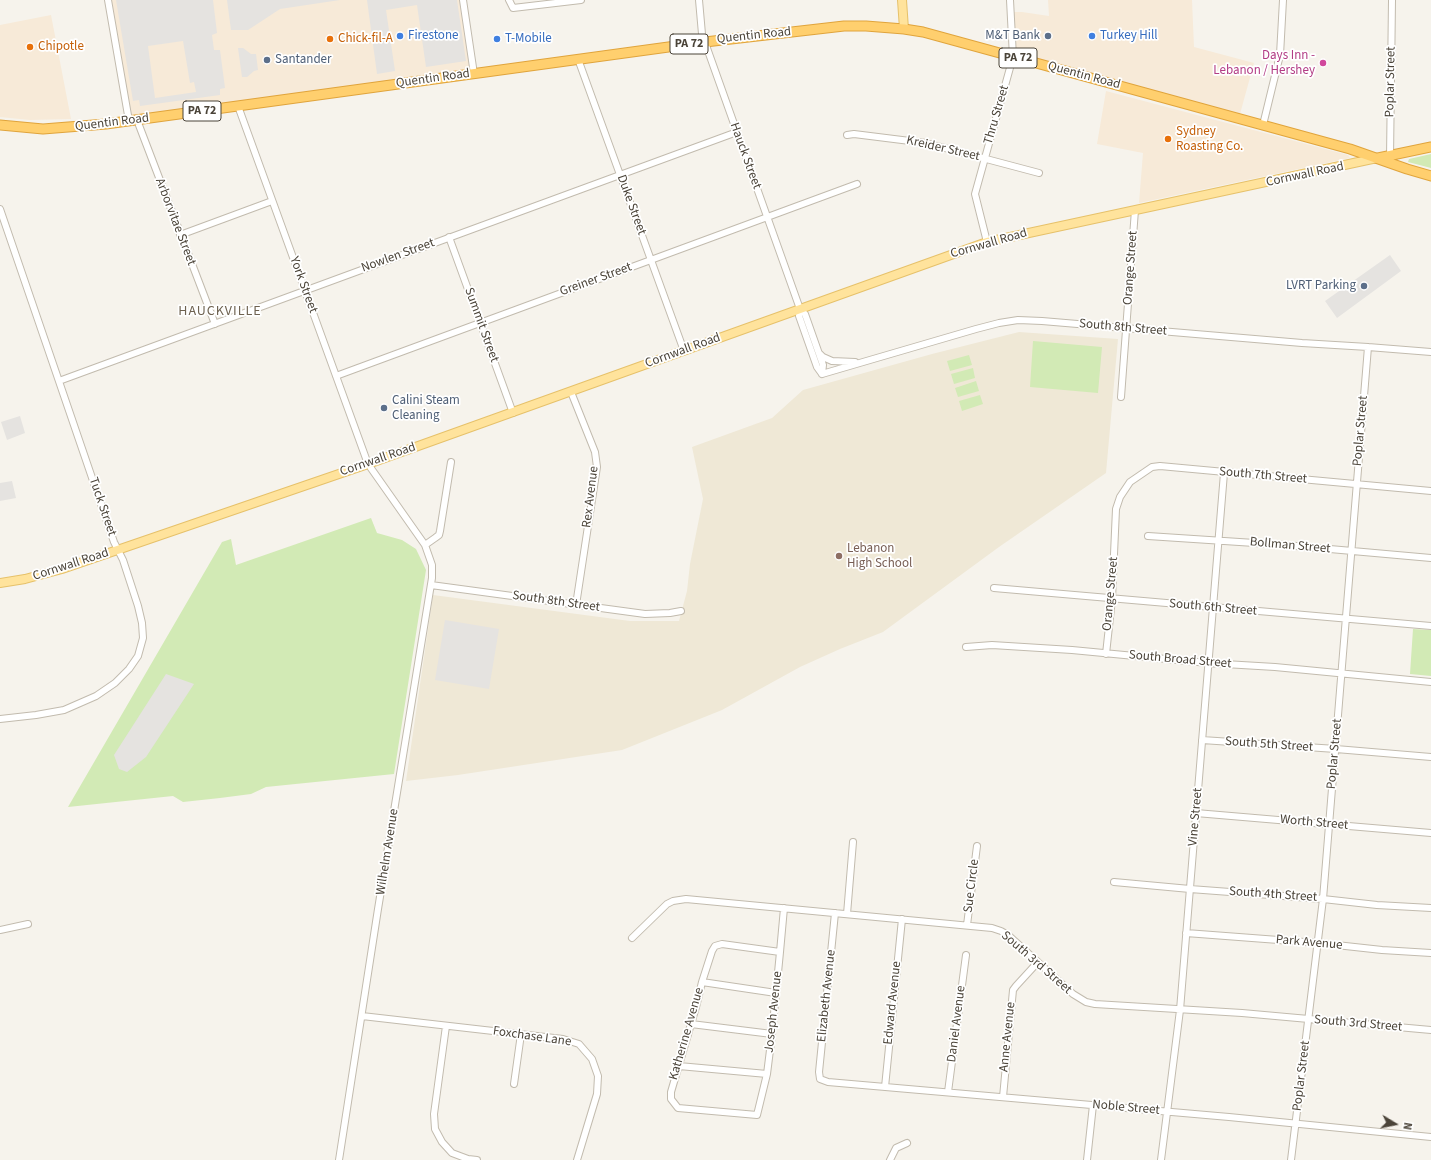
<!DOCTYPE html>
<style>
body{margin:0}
#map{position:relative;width:1431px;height:1160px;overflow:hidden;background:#f6f3ec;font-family:"Source Sans 3",sans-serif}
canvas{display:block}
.north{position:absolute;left:1375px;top:1104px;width:40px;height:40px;-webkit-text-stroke:3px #fff;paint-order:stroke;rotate:100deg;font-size:11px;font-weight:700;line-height:16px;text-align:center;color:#4b4439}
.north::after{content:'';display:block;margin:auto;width:14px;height:18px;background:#4b4439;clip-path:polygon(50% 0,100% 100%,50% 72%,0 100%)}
</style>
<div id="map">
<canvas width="1431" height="1160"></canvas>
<div class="north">N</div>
</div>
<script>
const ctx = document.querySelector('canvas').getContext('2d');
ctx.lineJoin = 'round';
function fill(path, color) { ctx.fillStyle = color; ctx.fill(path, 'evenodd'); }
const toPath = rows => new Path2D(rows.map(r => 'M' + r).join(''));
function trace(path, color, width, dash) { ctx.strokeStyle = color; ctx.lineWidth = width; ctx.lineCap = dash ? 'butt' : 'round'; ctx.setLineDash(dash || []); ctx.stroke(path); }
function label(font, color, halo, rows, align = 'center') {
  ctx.font = font + ' "Source Sans 3",sans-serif'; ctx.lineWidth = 3.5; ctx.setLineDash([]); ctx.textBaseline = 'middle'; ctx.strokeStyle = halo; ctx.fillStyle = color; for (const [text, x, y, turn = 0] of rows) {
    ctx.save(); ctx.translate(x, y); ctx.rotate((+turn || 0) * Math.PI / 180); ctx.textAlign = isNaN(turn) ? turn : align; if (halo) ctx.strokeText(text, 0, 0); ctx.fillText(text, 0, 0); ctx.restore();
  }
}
const commercial = toPath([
 [108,0,463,0,474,74,129,121],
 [1048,0,1192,0,1194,47,1254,63,1240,114,1020,54,1016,51,1015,47,1014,12,1022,12,1049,16],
 [51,15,71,119,30,120,0,117,0,25],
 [1106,91,1348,155,1350,158,1139,203,1143,153,1097,144]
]);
const education = toPath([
 [1019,332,1118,339,1106,473,999,547,883,632,840,649,800,667,722,710,622,750,458,775,406,781,433,595,630,621,679,621,687,591,690,564,703,499,692,447,772,418,803,390,932,354]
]);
const green = toPath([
 [1431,154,1431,168,1408,162,1409,159],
 [1033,341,1102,347,1098,393,1030,387],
 [969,355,972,365,950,371,947,361],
 [973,368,975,378,954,384,951,374],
 [976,381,979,391,958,397,955,388],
 [980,395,983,404,962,411,959,401],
 [371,518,377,533,402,540,416,549,426,570,394,774,266,787,251,794,220,798,183,802,173,796,68,807,222,542,231,539,236,565],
 [1413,629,1431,630,1431,676,1410,674]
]);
const parking = toPath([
 [116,0,213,0,217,33,212,35,214,50,220,50,225,88,220,89,220,95,140,106,139,100,133,101],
 [183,41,190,83,194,82,196,92,155,98,148,46],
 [227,0,340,0,280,9,248,30,231,30],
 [367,0,457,0,466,61,426,67,417,5,386,10,395,71,377,74],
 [243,48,251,54,256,54,258,70,254,71,247,77,242,77,238,48],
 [1390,255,1401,271,1337,318,1325,301],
 [20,416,25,433,7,440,1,422],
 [12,481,16,498,0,501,0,483],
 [445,620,499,629,489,689,435,680],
 [166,674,194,684,146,757,127,772,119,769,114,755]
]);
const minor = toPath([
 [108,0,129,121],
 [463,0,474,74],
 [509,0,513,8,581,0],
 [699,0,702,34,800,309,799,316,817,367,822,374],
 [578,59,684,351],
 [238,106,368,464,425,545,432,565,432,578,378,909,339,1160],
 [137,120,215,324],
 [1263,125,1280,55,1283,0],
 [847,135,854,134,926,143,1039,173],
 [1390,158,1392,0],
 [0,209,114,542,123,560,138,606,142,623,143,638,138,656,129,669,115,683,96,696,64,710,36,715,0,719],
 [180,235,272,201],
 [449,237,513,413],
 [987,242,975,194,1013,57,1010,0],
 [800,309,805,314,823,365,822,374],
 [819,353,823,357,832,361,855,362],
 [822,374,976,329,999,323,1018,320,1042,321,1302,343,1368,347,1431,352],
 [336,376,857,184],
 [59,381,737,132],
 [571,392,595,452,597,467,576,605],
 [1121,397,1135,210],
 [1148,536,1285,545,1431,558],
 [425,545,435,538,439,535,440,531,451,462],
 [431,585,645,614,670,613,681,611],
 [994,588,1431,626],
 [966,647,992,645,1072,650,1208,663,1275,667,1431,682],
 [1106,654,1112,599,1116,509,1120,497,1130,482,1152,467,1160,466,1431,491],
 [1202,740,1336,749,1431,757],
 [1196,813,1431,833],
 [1114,882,1190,889,1323,899,1377,905,1431,908],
 [835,913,819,1072,820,1079,828,1082,1229,1117,1431,1137],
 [847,914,853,842],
 [967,925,977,846],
 [0,930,28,924],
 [1186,933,1318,943,1382,950,1431,953],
 [632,938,667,904,673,901,686,899,992,928,1001,931,1008,935,1073,994,1086,1002,1095,1004,1242,1013,1431,1030],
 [780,952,722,944,715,946,712,951,702,982,696,1007,671,1092,671,1099,678,1108,757,1115,767,1074,772,1034,780,952,784,908],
 [702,982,776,993],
 [362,1016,563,1039,579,1044,592,1059,598,1076,597,1094,577,1160],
 [691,1024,772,1034],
 [446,1026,434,1114,435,1129,442,1142,452,1153,468,1159,477,1160],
 [679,1066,767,1074],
 [514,1084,521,1034],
 [885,1087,902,919],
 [948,1092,966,955],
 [1003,1097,1013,990,1016,986,1038,962],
 [890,1160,896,1148,907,1143],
 [1087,1160,1093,1105],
 [1161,1160,1180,1010,1224,473],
 [1291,1160,1323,899,1368,347]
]);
const major = toPath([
 [902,0,904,29],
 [0,583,25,579,62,569,368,464,987,242,1377,158]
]);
const highway = toPath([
 [0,125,43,129,106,124,705,42,844,26,866,26,904,29,923,32,1350,149,1407,169,1431,176],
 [1378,158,1431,147]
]);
const markers = [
 [400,36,4,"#3f7fe0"],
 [1048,36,4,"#5c6f8a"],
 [1092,36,4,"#3f7fe0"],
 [330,39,4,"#e8710a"],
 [497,39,4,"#3f7fe0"],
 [30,47,4,"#e8710a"],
 [267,60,4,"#5c6f8a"],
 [1323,63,4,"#d1479c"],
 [1168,139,4,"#e8710a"],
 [1364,286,4,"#5c6f8a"],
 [384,408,4,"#5c6f8a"],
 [839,556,4,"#8d6e63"]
];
const shields = [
 [689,44,38],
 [1018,58,38],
 [202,111,38]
];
const shieldNames = [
 ["PA 72",689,44],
 ["PA 72",1018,58],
 ["PA 72",202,111]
];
const shopNames = [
 ["Firestone",408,36],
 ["Turkey Hill",1100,36],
 ["T-Mobile",505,39]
];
const streetNames = [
 ["Quentin Road",754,36,-6],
 ["Quentin Road",1084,76,15],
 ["Quentin Road",433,79,-8],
 ["Poplar Street",1391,82,-89],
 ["Thru Street",997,115,-74],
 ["Quentin Road",112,123,-7],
 ["Kreider Street",943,149,13],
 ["Hauck Street",745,156,70],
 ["Cornwall Road",1305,175,-12],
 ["Duke Street",631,205,70],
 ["Arborvitae Street",175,222,69],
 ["Cornwall Road",989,244,-16],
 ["Nowlen Street",398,256,-20],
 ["Orange Street",1131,268,-86],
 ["Greiner Street",596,280,-20],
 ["York Street",303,285,70],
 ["Summit Street",481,325,70],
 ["South 8th Street",1123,328,5],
 ["Cornwall Road",683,351,-20],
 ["Poplar Street",1361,431,-85],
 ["Cornwall Road",378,460,-19],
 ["South 7th Street",1263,476,5],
 ["Rex Avenue",591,497,-83],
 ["Tuck Street",102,507,71],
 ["Bollman Street",1290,546,5],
 ["Cornwall Road",71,565,-18],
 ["Orange Street",1111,594,-85],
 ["South 8th Street",556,602,8],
 ["South 6th Street",1213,608,5],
 ["South Broad Street",1180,660,5],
 ["South 5th Street",1269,745,4],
 ["Poplar Street",1335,754,-85],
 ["Vine Street",1196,817,-85],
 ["Worth Street",1314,823,5],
 ["Wilhelm Avenue",388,852,-81],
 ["Sue Circle",972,886,-83],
 ["South 4th Street",1273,895,4],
 ["Park Avenue",1309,943,5],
 ["South 3rd Street",1036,963,41],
 ["Elizabeth Avenue",827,996,-84],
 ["Edward Avenue",893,1003,-84],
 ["Joseph Avenue",774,1012,-84],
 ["Daniel Avenue",957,1024,-83],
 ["South 3rd Street",1358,1024,5],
 ["Katherine Avenue",687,1034,-74],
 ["Foxchase Lane",532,1037,8],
 ["Anne Avenue",1008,1037,-84],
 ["Poplar Street",1302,1076,-83],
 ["Noble Street",1126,1108,5]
];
const serviceNames = [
 ["M&T Bank",1040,36],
 ["Santander",275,60,"left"],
 ["LVRT Parking",1356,286],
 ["Calini Steam",392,401,"left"],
 ["Cleaning",392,416,"left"]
];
const foodNames = [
 ["Chick-fil-A",338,39],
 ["Chipotle",38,47],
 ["Sydney",1176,132],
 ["Roasting Co.",1176,147]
];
const hotelNames = [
 ["Days Inn -",1315,56],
 ["Lebanon / Hershey",1315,71]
];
const educationNames = [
 ["Lebanon",847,549],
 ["High School",847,564]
];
const neighbourhoodNames = [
 ["HAUCKVILLE",220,312]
];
fill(commercial, '#f7ead8');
fill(education, '#efe8d6');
fill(green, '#d2eab5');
fill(parking, '#e5e3e0');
trace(minor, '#c2bbae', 8);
trace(major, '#e6c16a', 10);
trace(highway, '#e0a43c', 11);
trace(minor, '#fff', 6);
trace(major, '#ffe39c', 8);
trace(highway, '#ffcf6e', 9);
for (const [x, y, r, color] of markers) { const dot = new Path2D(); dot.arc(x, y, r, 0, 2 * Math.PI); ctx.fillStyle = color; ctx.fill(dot); trace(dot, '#fff', 1.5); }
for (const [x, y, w] of shields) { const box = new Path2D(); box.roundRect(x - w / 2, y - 10, w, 20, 3); ctx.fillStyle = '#fff'; ctx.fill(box); trace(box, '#4b4439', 1); }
label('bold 12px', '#4b4439', null, shieldNames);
label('13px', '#366cbe', '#fff', shopNames, 'left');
label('13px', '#4b4439', '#fff', streetNames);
label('13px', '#4e5e75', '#fff', serviceNames, 'right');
label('13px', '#c56008', '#fff', foodNames, 'left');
label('13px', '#b23c85', '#fff', hotelNames, 'right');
label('13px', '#785e54', '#fff', educationNames, 'left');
ctx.letterSpacing = '1px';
label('14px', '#6e6250', '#fff', neighbourhoodNames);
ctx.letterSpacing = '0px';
</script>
